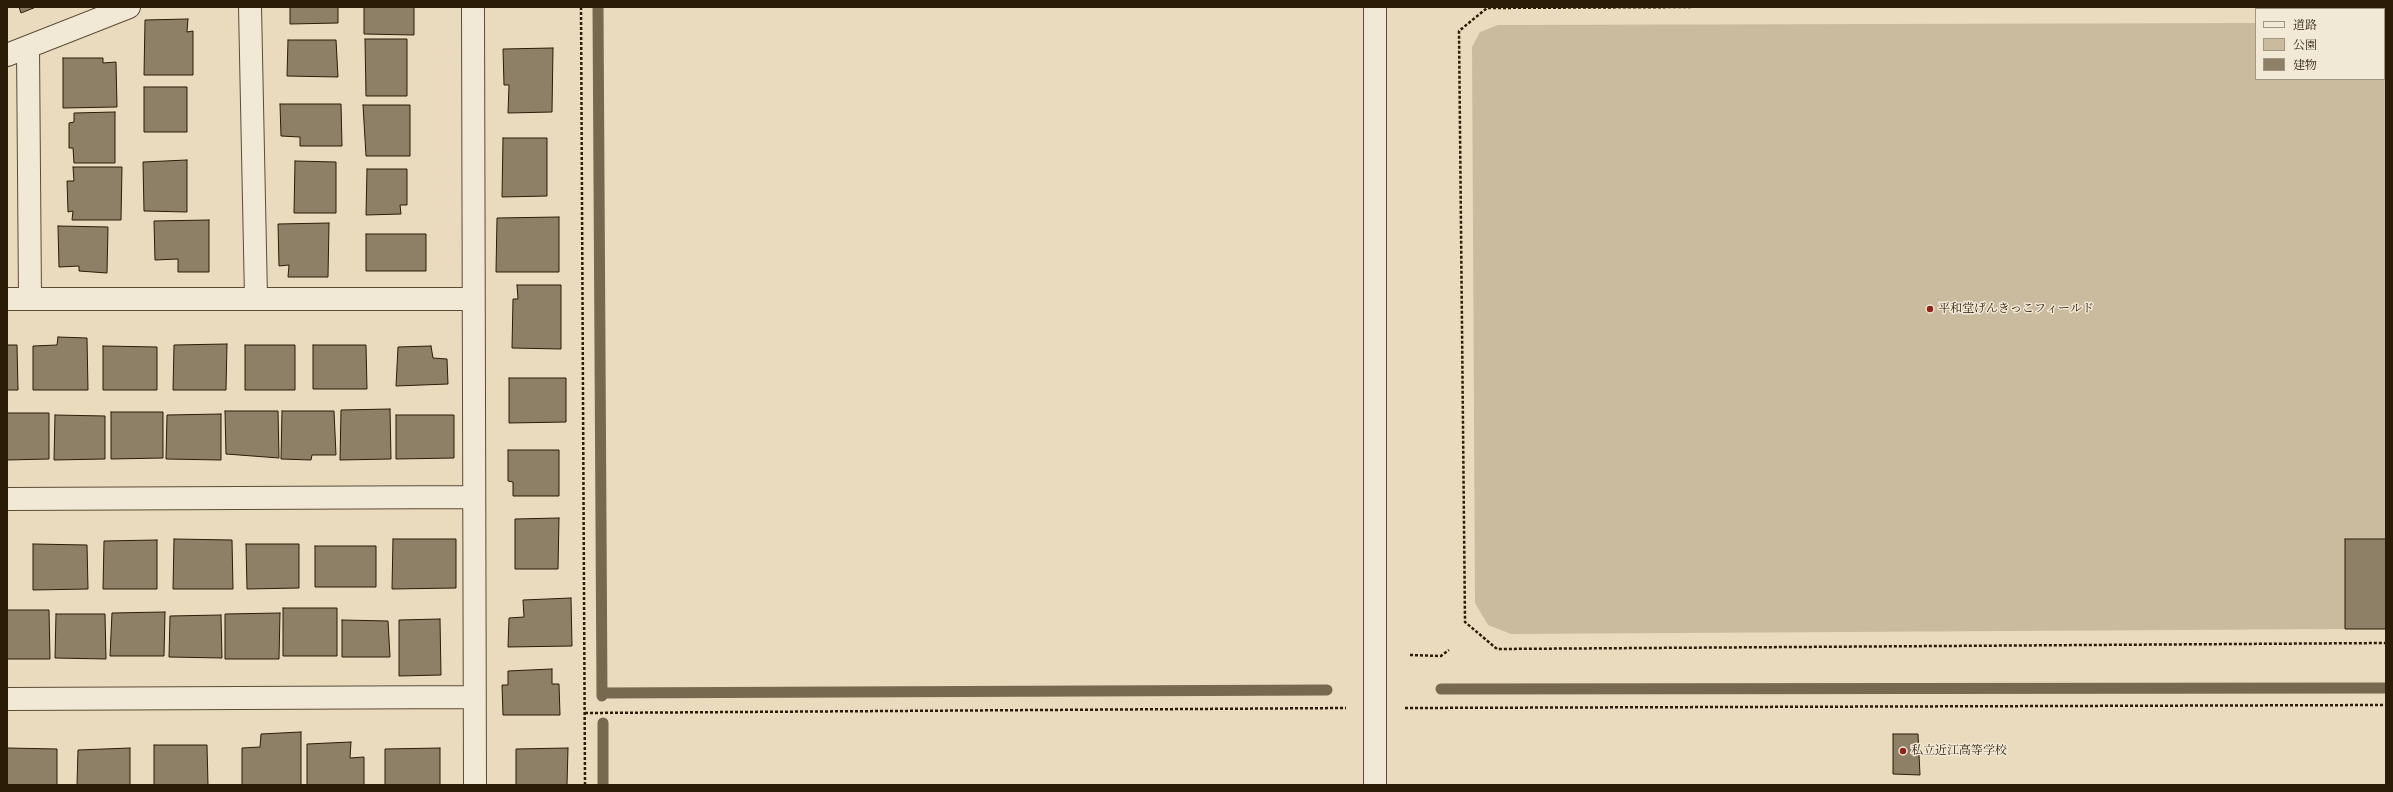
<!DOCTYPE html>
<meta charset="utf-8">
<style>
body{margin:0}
#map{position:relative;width:2393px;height:792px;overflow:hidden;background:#eadbbe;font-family:"Libre Bodoni","Noto Serif JP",serif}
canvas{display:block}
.frame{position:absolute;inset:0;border:8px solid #2b1c08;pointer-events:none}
.legend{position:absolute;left:2255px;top:8px;width:130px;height:72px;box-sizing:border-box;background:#f1e8d5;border:1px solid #a29683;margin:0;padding:5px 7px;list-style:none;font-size:12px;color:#2b1c08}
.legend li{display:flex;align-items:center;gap:8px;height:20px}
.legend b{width:20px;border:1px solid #a29683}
</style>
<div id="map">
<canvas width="2393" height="792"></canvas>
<div class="frame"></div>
<ul class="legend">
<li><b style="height:5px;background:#f1e8d5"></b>道路</li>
<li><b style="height:11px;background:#cabb9f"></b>公園</li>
<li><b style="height:11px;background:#8e7f67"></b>建物</li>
</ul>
</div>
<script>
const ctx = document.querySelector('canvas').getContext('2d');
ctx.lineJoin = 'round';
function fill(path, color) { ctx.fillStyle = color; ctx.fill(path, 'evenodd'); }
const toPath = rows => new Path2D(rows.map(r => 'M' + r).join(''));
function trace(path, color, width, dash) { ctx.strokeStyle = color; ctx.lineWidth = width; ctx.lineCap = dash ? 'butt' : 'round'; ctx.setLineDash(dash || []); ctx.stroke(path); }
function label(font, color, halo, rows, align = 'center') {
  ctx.font = font + ' "Libre Bodoni","Noto Serif JP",serif'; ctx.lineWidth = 3; ctx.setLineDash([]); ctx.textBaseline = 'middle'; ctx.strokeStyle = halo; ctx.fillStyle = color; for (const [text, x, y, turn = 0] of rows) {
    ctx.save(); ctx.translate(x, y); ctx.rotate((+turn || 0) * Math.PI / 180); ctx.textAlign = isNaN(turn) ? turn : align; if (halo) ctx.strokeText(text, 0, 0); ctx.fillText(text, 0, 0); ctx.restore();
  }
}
const green = toPath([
 [2256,23,2256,79,2384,79,2384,46,2386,47,2386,539,2346,540,2345,629,1511,634,1488,625,1475,603,1472,47,1480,32,1498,25]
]);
const stream = toPath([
 [598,7,602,696],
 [1441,689,2386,688],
 [602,693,1327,690],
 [603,723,603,785]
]);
const building = toPath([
 [19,7,36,7,21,13,19,7],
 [290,7,338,7,338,23,290,24,290,7],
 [364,7,414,7,414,35,364,34,364,7],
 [188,19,187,32,193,31,193,75,144,75,145,20,188,19],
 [365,39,407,39,407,96,366,96,365,39],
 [288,40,336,40,338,77,287,76,288,40],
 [553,48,552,112,508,113,509,85,504,85,503,49,553,48],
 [63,58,103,58,103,63,116,62,117,107,63,108,63,58],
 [144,87,187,87,187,132,144,132,144,87],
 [280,104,341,104,342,146,300,146,300,137,281,136,280,104],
 [363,105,410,105,410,156,366,156,363,105],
 [115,112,115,163,74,163,73,148,69,148,69,123,74,122,74,113,115,112],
 [503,138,547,138,547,196,502,197,503,138],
 [187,160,187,212,144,211,143,162,187,160],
 [295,161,336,162,336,213,294,213,295,161],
 [73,167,122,167,121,220,72,220,73,211,68,212,67,181,74,181,73,167],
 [367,169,407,169,407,205,400,205,401,214,366,215,367,169],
 [559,217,559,272,496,272,497,218,559,217],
 [209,220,209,272,178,272,178,259,155,260,154,221,209,220],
 [329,223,328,277,288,277,289,265,279,266,278,224,329,223],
 [58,226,108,227,107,273,79,271,79,266,59,267,58,226],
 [366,234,426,234,426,271,366,271,366,234],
 [517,285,561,285,561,349,512,348,513,299,518,299,517,285],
 [58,337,87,338,88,390,33,390,33,346,57,345,58,337],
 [227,344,226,390,173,390,174,345,227,344],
 [7,345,17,345,18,390,7,390,7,345],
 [245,345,295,345,295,390,245,390,245,345],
 [313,345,366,345,367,389,313,389,313,345],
 [103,346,157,347,157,390,103,390,103,346],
 [431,346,433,358,447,359,448,384,396,386,398,347,431,346],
 [509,378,566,378,566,422,509,423,509,378],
 [390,409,391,459,340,460,341,410,390,409],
 [225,411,278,411,279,458,226,454,225,411],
 [282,411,334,411,336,455,312,455,311,460,281,459,282,411],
 [111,412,163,412,163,458,111,459,111,412],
 [7,413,49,413,49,459,7,460,7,413],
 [221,414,221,460,166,459,167,415,221,414],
 [55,415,105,416,105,459,54,460,55,415],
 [396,415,454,415,454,458,396,459,396,415],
 [508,450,559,450,559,496,513,496,513,482,508,481,508,450],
 [559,518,558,569,515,569,515,519,559,518],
 [174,539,232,540,233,589,173,589,174,539],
 [393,539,456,539,456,588,392,589,393,539],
 [2345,539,2386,539,2386,629,2345,629,2345,539],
 [157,540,157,589,103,589,104,541,157,540],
 [33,544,87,545,88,589,33,590,33,544],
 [246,544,299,544,299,588,247,589,246,544],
 [315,546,376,546,376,587,315,587,315,546],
 [571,598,572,646,508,647,509,618,524,617,523,600,571,598],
 [283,608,337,608,337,656,283,656,283,608],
 [7,610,49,610,50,659,7,659,7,610],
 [165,612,164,656,110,656,112,613,165,612],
 [280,613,279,659,225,659,225,614,280,613],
 [56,614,105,614,106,659,55,658,56,614],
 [221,615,222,658,169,657,170,616,221,615],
 [440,619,441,675,399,676,399,620,440,619],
 [342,620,388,621,390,657,342,657,342,620],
 [552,669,552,684,559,684,560,715,503,715,502,685,508,685,508,671,552,669],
 [301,732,301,785,242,785,242,748,260,747,261,734,301,732],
 [1893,734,1918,734,1920,775,1893,774,1893,734],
 [351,742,350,758,364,757,364,785,307,785,307,744,351,742],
 [154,745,207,745,208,785,154,785,154,745],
 [7,748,57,749,57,785,7,785,7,748],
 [130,748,130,785,77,785,78,750,130,748],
 [440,748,440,785,385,785,385,749,440,748],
 [568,748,567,785,516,785,516,749,568,748]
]);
const path = toPath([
 [581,7,585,785],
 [1691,7,1487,8,1459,31,1465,622,1497,649,2386,643],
 [2334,7,2345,9],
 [2384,27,2386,28],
 [1410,655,1441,656,1449,650],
 [1405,708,2386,705],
 [585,713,1346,708]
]);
const minor = toPath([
 [250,7,256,298],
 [473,7,475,785],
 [28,47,30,299],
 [7,55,129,7],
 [7,299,473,299],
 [7,499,474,497],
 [7,699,474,697]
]);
const tertiary = toPath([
 [1375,7,1375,785]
]);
const markers = [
 [1930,309,4,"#8f2418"],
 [1903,751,4,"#8f2418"]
];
const poiNames = [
 ["平和堂げんきっこフィールド",1938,309],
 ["私立近江高等学校",1911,751]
];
fill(green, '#cabb9f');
trace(stream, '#776850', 11);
fill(building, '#8e7f67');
trace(building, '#2b1c08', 1);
trace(minor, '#5b4c36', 24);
trace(tertiary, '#5b4c36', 24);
trace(path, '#2b1c08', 2.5, [3, 2]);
trace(minor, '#f1e8d5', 22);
trace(tertiary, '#f1e8d5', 22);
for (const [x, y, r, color] of markers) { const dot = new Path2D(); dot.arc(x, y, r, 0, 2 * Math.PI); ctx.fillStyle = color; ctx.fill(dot); trace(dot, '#f1e8d5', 1.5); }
label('12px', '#2b1c08', '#f1e8d5', poiNames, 'left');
</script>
